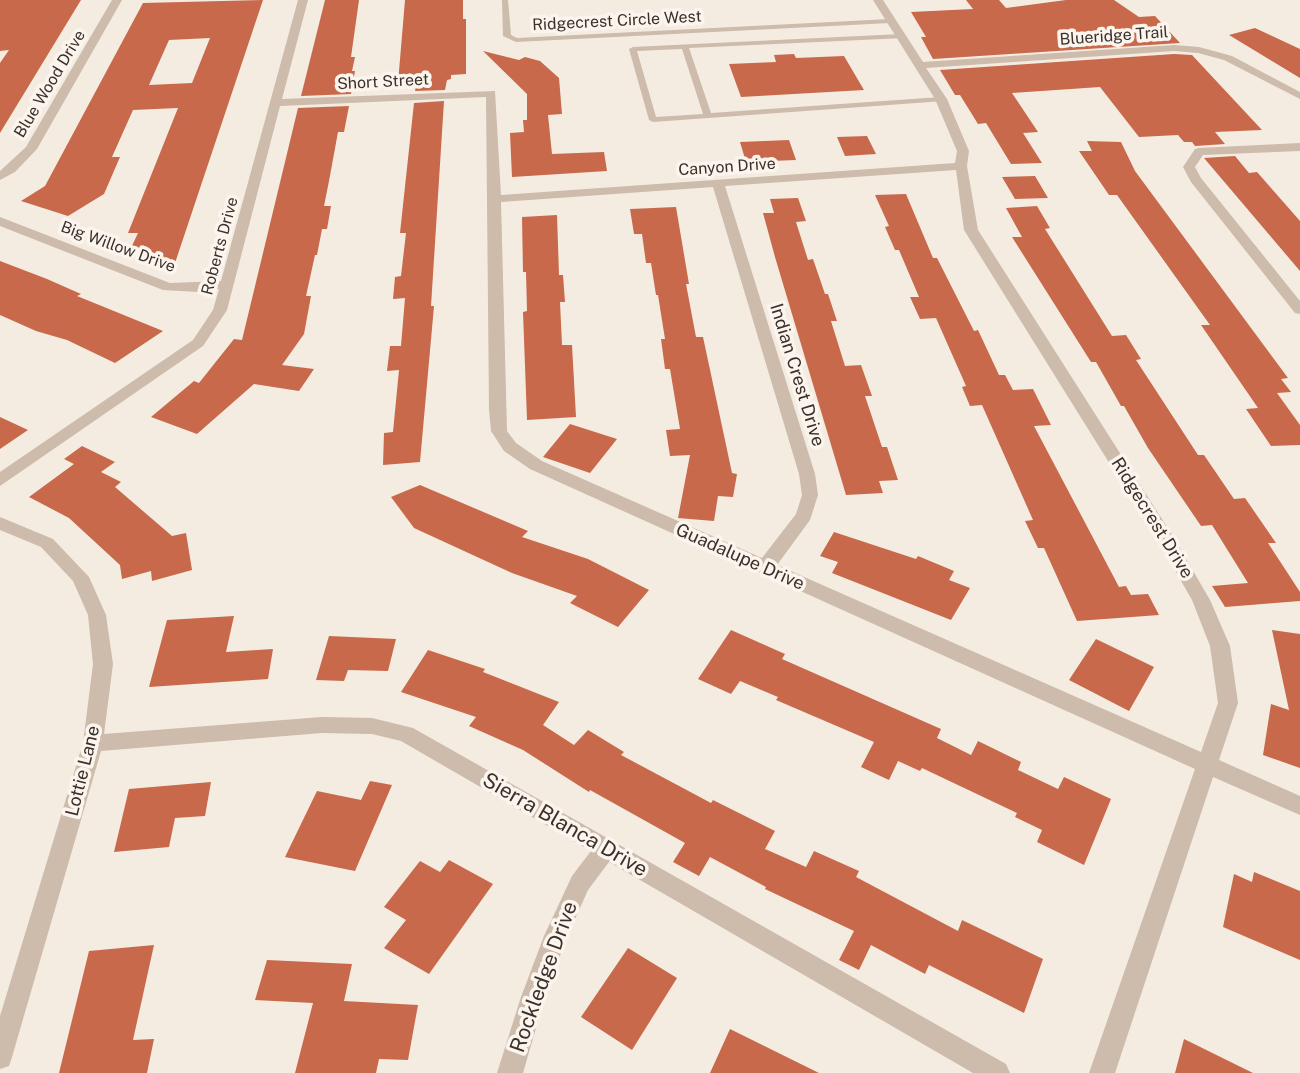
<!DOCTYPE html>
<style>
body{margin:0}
canvas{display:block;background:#f4ebe1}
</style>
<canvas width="1300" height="1073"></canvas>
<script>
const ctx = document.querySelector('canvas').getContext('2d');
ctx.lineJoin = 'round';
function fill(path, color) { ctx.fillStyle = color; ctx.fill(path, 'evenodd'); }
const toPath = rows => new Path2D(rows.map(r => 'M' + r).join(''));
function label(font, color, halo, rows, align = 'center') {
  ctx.font = font + ' "Public Sans",sans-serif'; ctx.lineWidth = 7; ctx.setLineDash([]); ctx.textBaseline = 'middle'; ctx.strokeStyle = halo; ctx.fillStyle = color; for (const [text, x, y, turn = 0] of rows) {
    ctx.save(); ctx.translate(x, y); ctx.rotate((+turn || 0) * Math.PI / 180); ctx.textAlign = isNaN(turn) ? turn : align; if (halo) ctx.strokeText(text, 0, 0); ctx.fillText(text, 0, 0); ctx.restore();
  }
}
const building = toPath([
 [0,0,81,0,0,133,0,63,9,50,0,51],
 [263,0,175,263,142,264,147,250,130,250,138,233,128,233,178,108,133,110,112,157,120,157,104,194,68,216,21,201,45,186,143,3],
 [210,38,192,83,149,85,169,40],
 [325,0,359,0,351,57,355,57,352,71,355,71,351,94,301,96],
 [405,0,463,0,463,19,466,19,466,74,451,75,451,79,447,80,445,90,415,91,417,82,398,83],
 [966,0,999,0,1006,8,1066,0,1114,0,1139,17,1155,16,1180,43,933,59,921,37,926,37,911,12,973,9],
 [1255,28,1300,49,1300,78,1229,35],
 [483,51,519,60,525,57,540,61,559,78,562,114,548,115,552,154,604,152,607,171,512,177,510,133,524,132,523,120,527,120,527,94],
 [794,54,796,58,844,56,864,90,741,97,729,64,776,62,774,55],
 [1174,54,1192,55,1262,130,1215,132,1225,144,1195,146,1192,142,1184,142,1178,135,1139,137,1100,87,1012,93,1038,132,1023,133,1042,163,1011,164,986,123,978,124,960,95,955,95,940,70],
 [444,101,431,306,434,306,420,462,383,465,384,433,393,432,399,370,387,371,390,346,401,346,405,298,393,299,395,277,401,276,406,233,400,233,414,103],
 [349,106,344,132,338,132,329,181,324,206,331,206,327,229,322,229,317,255,315,255,306,296,311,296,304,334,282,365,314,369,299,391,254,384,197,434,151,417,194,381,199,383,234,339,242,340,298,108],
 [867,136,876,154,845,156,837,137],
 [789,140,796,160,746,162,740,142],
 [1087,141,1121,142,1135,171,1288,378,1281,379,1291,392,1277,393,1300,425,1300,445,1271,446,1246,409,1258,408,1201,325,1210,325,1117,195,1109,195,1079,151,1092,151],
 [1235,156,1249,173,1257,172,1300,221,1300,271,1204,158],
 [1035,176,1048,198,1015,199,1002,177],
 [906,194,933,258,937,258,974,331,978,330,999,375,1005,375,1013,390,1033,389,1051,425,1034,426,1119,587,1126,586,1131,595,1148,594,1159,615,1077,621,1044,548,1038,548,1025,521,1033,520,982,405,970,406,962,387,966,386,936,318,920,319,910,297,919,297,899,250,895,250,885,227,889,226,875,195],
 [798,198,806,221,796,222,808,260,813,259,825,294,828,294,837,321,831,321,845,366,861,365,872,396,865,396,882,447,887,447,898,480,879,481,883,493,846,495,775,257,763,213,774,213,770,199],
 [1037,206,1050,228,1045,229,1112,336,1126,335,1141,359,1136,360,1198,455,1204,455,1234,499,1245,498,1276,543,1268,543,1300,592,1300,601,1225,607,1212,586,1248,583,1212,525,1201,526,1148,448,1124,406,1121,406,1096,362,1091,362,1012,237,1022,237,1006,208],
 [676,207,689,284,686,284,696,337,703,337,732,473,737,474,733,497,718,496,714,521,678,518,690,455,670,456,666,430,680,429,670,369,665,369,661,339,665,339,658,295,656,295,651,263,646,263,642,234,634,234,630,209],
 [557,215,559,275,563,275,565,302,560,302,562,345,572,345,576,417,527,420,523,312,527,311,526,272,523,272,522,217],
 [0,261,47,279,81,294,77,296,163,331,115,363,67,340,36,331,0,315],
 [0,417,28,430,0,449],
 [570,424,617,439,590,473,543,457],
 [82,446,115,462,101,472,121,482,115,487,172,536,186,533,192,570,152,581,151,571,122,579,120,565,69,518,29,497,74,464,64,459],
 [420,485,528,531,522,537,588,559,649,590,618,627,570,603,577,596,512,573,414,528,391,497],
 [834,532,916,559,918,556,954,571,949,580,970,588,951,620,832,573,838,562,820,556],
 [234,616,226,652,273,649,268,679,149,687,167,620],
 [731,630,785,654,782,659,941,729,937,738,971,755,978,741,1021,762,1018,770,1058,789,1064,777,1111,799,1084,865,1037,842,1042,830,1015,817,1017,813,922,768,920,771,898,761,889,780,861,767,874,742,776,700,778,697,740,681,731,694,698,679],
 [1272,630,1300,634,1300,768,1263,755,1271,704,1289,710],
 [329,636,396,639,388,671,348,670,344,681,316,680],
 [1096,639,1154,667,1129,711,1069,680],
 [428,650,485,669,483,672,559,702,543,725,574,745,588,730,624,752,621,755,711,803,713,800,775,831,765,849,806,867,814,851,859,871,856,877,958,931,962,920,1043,959,1024,1013,929,965,925,974,871,945,859,970,839,960,854,931,765,889,766,887,710,857,699,876,673,862,685,843,590,790,589,792,523,750,469,726,476,717,401,692],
 [370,781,392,785,355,871,285,857,317,791,361,800],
 [211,782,205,816,175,818,169,847,114,852,129,789],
 [449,860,493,884,429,974,384,948,406,920,384,907,420,861,440,872],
 [1254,872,1300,891,1300,960,1223,927,1234,874,1252,882],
 [154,945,133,1040,154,1039,147,1073,59,1073,89,951],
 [628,948,677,978,632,1050,581,1017],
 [267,960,352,964,344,1001,418,1005,408,1060,379,1059,376,1073,295,1073,313,1003,255,1000],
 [730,1029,819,1073,710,1073],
 [1184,1039,1253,1073,1175,1073]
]);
const lane = toPath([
 [502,0,508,0,511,35,517,38,890,19,894,21,890,23,516,42,503,36,502,0],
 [901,34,904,34,904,38,689,48,711,113,941,97,944,97,944,101,653,122,649,120,629,49,633,47,901,34],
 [682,49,703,114,656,117,637,51,682,49]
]);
const street = toPath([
 [112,0,122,0,37,149,15,172,0,180,0,171,26,147,112,0],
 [298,0,308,0,282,99,495,91,501,195,955,163,957,151,935,99,873,0,883,0,923,62,1174,45,1199,47,1232,56,1300,92,1300,99,1224,60,1198,53,1174,51,926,68,947,99,969,151,967,166,978,230,1174,538,1210,600,1230,646,1238,703,1219,760,1300,796,1300,815,1213,777,1115,1073,1089,1073,1195,769,530,469,504,451,491,431,489,409,486,97,280,106,227,310,203,346,0,486,0,472,193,340,213,310,219,289,198,292,163,290,0,226,0,217,170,283,221,281,298,0],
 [956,170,964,230,1161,546,1192,600,1210,646,1218,703,1201,752,777,565,810,520,818,495,815,474,725,186,956,170],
 [713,187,799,474,802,495,796,514,762,558,542,461,516,443,507,431,501,202,713,187],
 [1300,143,1300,151,1203,155,1195,167,1201,178,1300,301,1300,314,1295,313,1191,182,1183,167,1195,149,1199,148,1300,143],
 [0,517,53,539,89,577,106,615,113,664,104,734,322,717,372,718,413,728,1006,1064,1010,1073,973,1073,609,862,588,890,567,937,545,997,523,1073,497,1073,521,997,544,936,572,876,591,851,401,741,372,734,322,733,101,751,12,1057,9,1066,0,1069,0,1016,83,743,93,664,88,615,73,581,41,547,0,530,0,517]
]);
const farStreetnames = [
 ["Ridgecrest Circle West",617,21,-3],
 ["Blueridge Trail",1114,36,-4],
 ["Short Street",383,82,-3],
 ["Blue Wood Drive",50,84,-59],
 ["Canyon Drive",727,167,-4],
 ["Roberts Drive",220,246,-75],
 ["Big Willow Drive",118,247,20]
];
const streetNames = [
 ["Indian Crest Drive",797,375,73],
 ["Ridgecrest Drive",1152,518,58],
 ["Guadalupe Drive",740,557,24],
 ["Lottie Lane",83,771,-76]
];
const nearStreetnames = [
 ["Sierra Blanca Drive",565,825,30],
 ["Rockledge Drive",544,977,-70]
];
fill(building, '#c8694b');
fill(lane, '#cdbbac');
fill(street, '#cdbbac');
label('16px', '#3b302b', '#fbf5ee', farStreetnames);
label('18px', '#3b302b', '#fbf5ee', streetNames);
label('21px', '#3b302b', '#fbf5ee', nearStreetnames);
</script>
